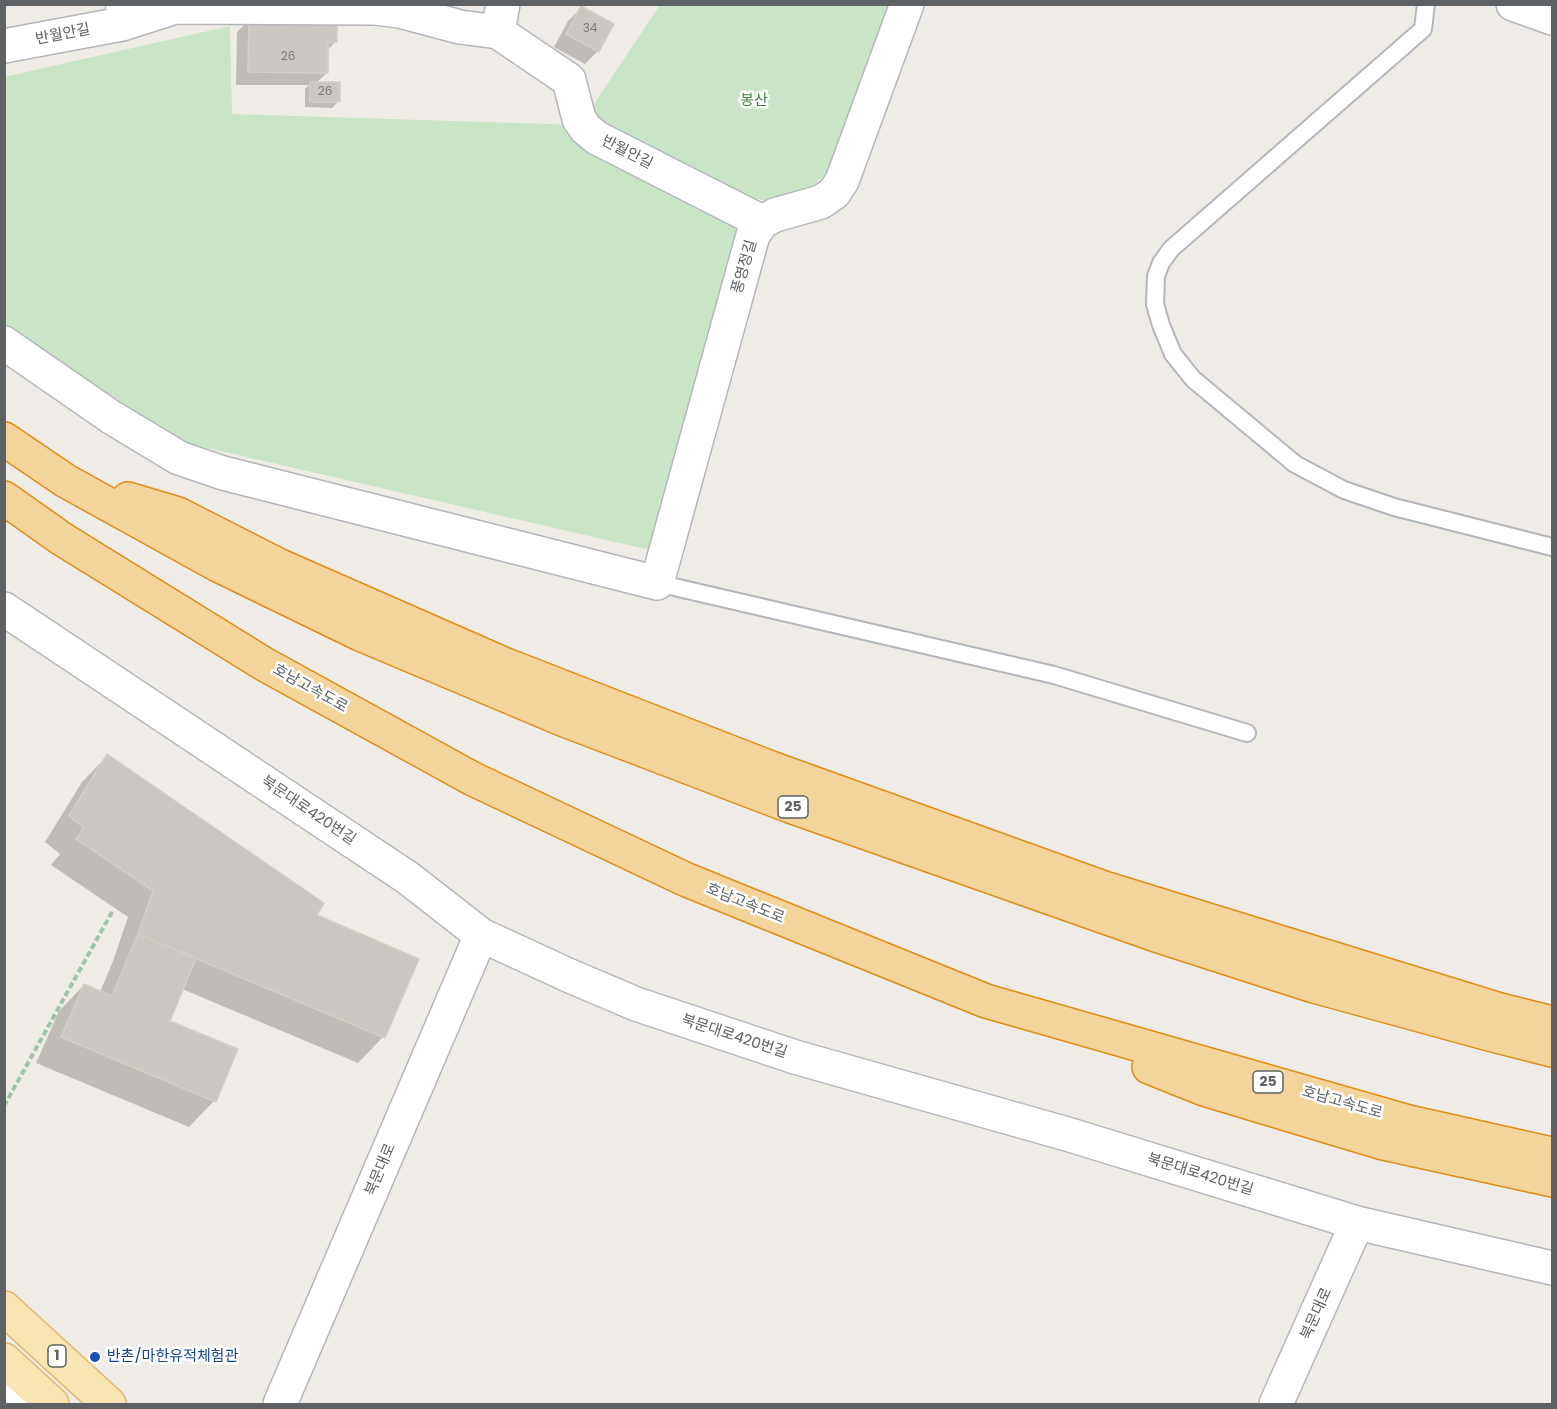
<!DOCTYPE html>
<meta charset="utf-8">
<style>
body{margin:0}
#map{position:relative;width:1557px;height:1409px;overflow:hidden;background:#efece7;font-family:Poppins,sans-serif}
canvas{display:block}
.frame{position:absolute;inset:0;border:6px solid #5e6265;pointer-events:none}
</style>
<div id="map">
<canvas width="1557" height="1409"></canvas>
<div class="frame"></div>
</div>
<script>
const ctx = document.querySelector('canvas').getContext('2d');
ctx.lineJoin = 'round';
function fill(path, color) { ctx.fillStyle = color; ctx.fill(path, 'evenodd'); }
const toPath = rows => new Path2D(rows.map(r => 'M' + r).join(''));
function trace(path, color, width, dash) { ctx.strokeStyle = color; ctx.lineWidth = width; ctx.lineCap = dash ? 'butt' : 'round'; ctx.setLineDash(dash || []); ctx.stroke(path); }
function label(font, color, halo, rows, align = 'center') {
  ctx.font = font + ' Poppins,"Noto Sans KR",sans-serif'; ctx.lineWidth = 5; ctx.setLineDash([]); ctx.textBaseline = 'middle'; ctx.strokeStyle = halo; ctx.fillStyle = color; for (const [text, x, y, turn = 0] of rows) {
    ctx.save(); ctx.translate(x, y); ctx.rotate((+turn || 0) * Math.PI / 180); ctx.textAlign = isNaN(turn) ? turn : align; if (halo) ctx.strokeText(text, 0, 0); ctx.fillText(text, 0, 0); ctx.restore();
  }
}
const green = toPath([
 [660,5,892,5,837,164,812,186,769,201,751,198,654,551,186,443,5,328,4,77,230,26,232,114,580,125]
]);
const shadow = toPath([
 [581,8,612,24,598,51,585,64,554,47,568,21],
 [250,19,335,42,327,51,327,73,316,83,338,102,332,108,305,107,305,89,309,85,236,85,237,32],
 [107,756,315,915,383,1037,358,1063,182,989,168,1021,214,1101,189,1127,36,1063,59,1011,84,985,100,992,113,961,128,917,51,865,60,854,45,842,82,782]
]);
const building = toPath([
 [581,6,614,24,599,52,566,34,581,6],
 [249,18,337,18,337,42,328,42,328,73,248,72,249,18],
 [310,82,340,82,340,102,310,102,310,82],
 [107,754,324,903,317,915,419,959,385,1038,138,934,153,891,76,839,84,828,69,816,107,754],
 [138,934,196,958,170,1021,238,1049,216,1102,61,1037,84,984,112,996,138,934]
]);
const path = toPath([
 [4,1106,112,912]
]);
const lane = toPath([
 [1426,4,1423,29,1171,249,1161,263,1156,276,1155,304,1161,325,1173,354,1193,379,1295,464,1344,490,1394,507,1552,547],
 [657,583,1054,675,1247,733]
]);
const street = toPath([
 [122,24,175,7,375,8,400,11,460,27,498,32,569,80,579,119,586,129,597,138,762,222],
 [498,32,503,4],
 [4,46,122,24,123,4],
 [4,343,111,417,179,458,223,473,657,583,753,235,762,222,775,215,821,202,834,193,842,181,907,4],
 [4,609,408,878,481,935,570,976,636,1004,795,1057,1067,1134,1357,1223,1552,1268],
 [4,1386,16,1404],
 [280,1404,481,935],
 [1276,1404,1357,1223]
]);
const secondary = toPath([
 [1513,4,1552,18]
]);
const primary = toPath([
 [4,1308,109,1404],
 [4,1360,52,1404]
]);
const highway = toPath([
 [4,439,66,481,218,565,360,634,562,719,790,806,1153,934,1314,986,1489,1034,1552,1050],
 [4,498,62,539,264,664,473,779,687,880,986,1001,1409,1122,1552,1154],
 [128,499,178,514,278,565,506,665,771,768,1104,888,1500,1010,1552,1023],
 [1149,1067,1204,1089,1383,1143,1552,1180]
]);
const markers = [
 [95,1357,6,"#1a4fb4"]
];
const numberNames = [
 ["34",590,29],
 ["26",288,57],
 ["26",325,92]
];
const shields = [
 [793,807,30],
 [1268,1082,30],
 [57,1356,18]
];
const shieldNames = [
 ["25",793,807],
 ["25",1268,1082],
 ["1",57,1356]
];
const streetNames = [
 ["반월안길",63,35,-11],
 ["반월안길",627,153,27],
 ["풍영정길",745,267,-74],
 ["호남고속도로",310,689,29],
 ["북문대로420번길",308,811,34],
 ["호남고속도로",745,904,22],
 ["북문대로420번길",734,1037,18],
 ["호남고속도로",1342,1103,16],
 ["북문대로",381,1170,-67],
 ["북문대로420번길",1200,1175,17],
 ["북문대로",1317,1314,-66]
];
const parkNames = [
 ["봉산",754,101]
];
const transitNames = [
 ["반촌/마한유적체험관",107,1357]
];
fill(green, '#c9e4c6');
fill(shadow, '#0003');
fill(building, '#cac7c3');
trace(building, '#d3cec6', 1.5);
trace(lane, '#b4b7ba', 20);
trace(street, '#b4b7ba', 36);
trace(secondary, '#b3b6ba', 36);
trace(primary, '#e4b76b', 36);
trace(highway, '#de8e17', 36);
trace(path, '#a0c4a7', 4, [6, 3]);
trace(lane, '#fff', 16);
trace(street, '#fff', 33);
trace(secondary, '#fff', 33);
trace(primary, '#f7e6b4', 33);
trace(highway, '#f3d49a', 33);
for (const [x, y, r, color] of markers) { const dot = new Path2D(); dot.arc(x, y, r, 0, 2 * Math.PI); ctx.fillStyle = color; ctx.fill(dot); trace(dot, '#fff', 2); }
label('12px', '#797b7c', null, numberNames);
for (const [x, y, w] of shields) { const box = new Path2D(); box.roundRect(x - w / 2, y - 11, w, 22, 4.5); ctx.fillStyle = '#fff'; ctx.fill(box); trace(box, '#5e6265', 1.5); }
label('bold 14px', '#5e6265', null, shieldNames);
label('15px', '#5e6265', '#fff', streetNames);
label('15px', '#42843f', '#fff', parkNames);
label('15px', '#164399', '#fff', transitNames, 'left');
</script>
